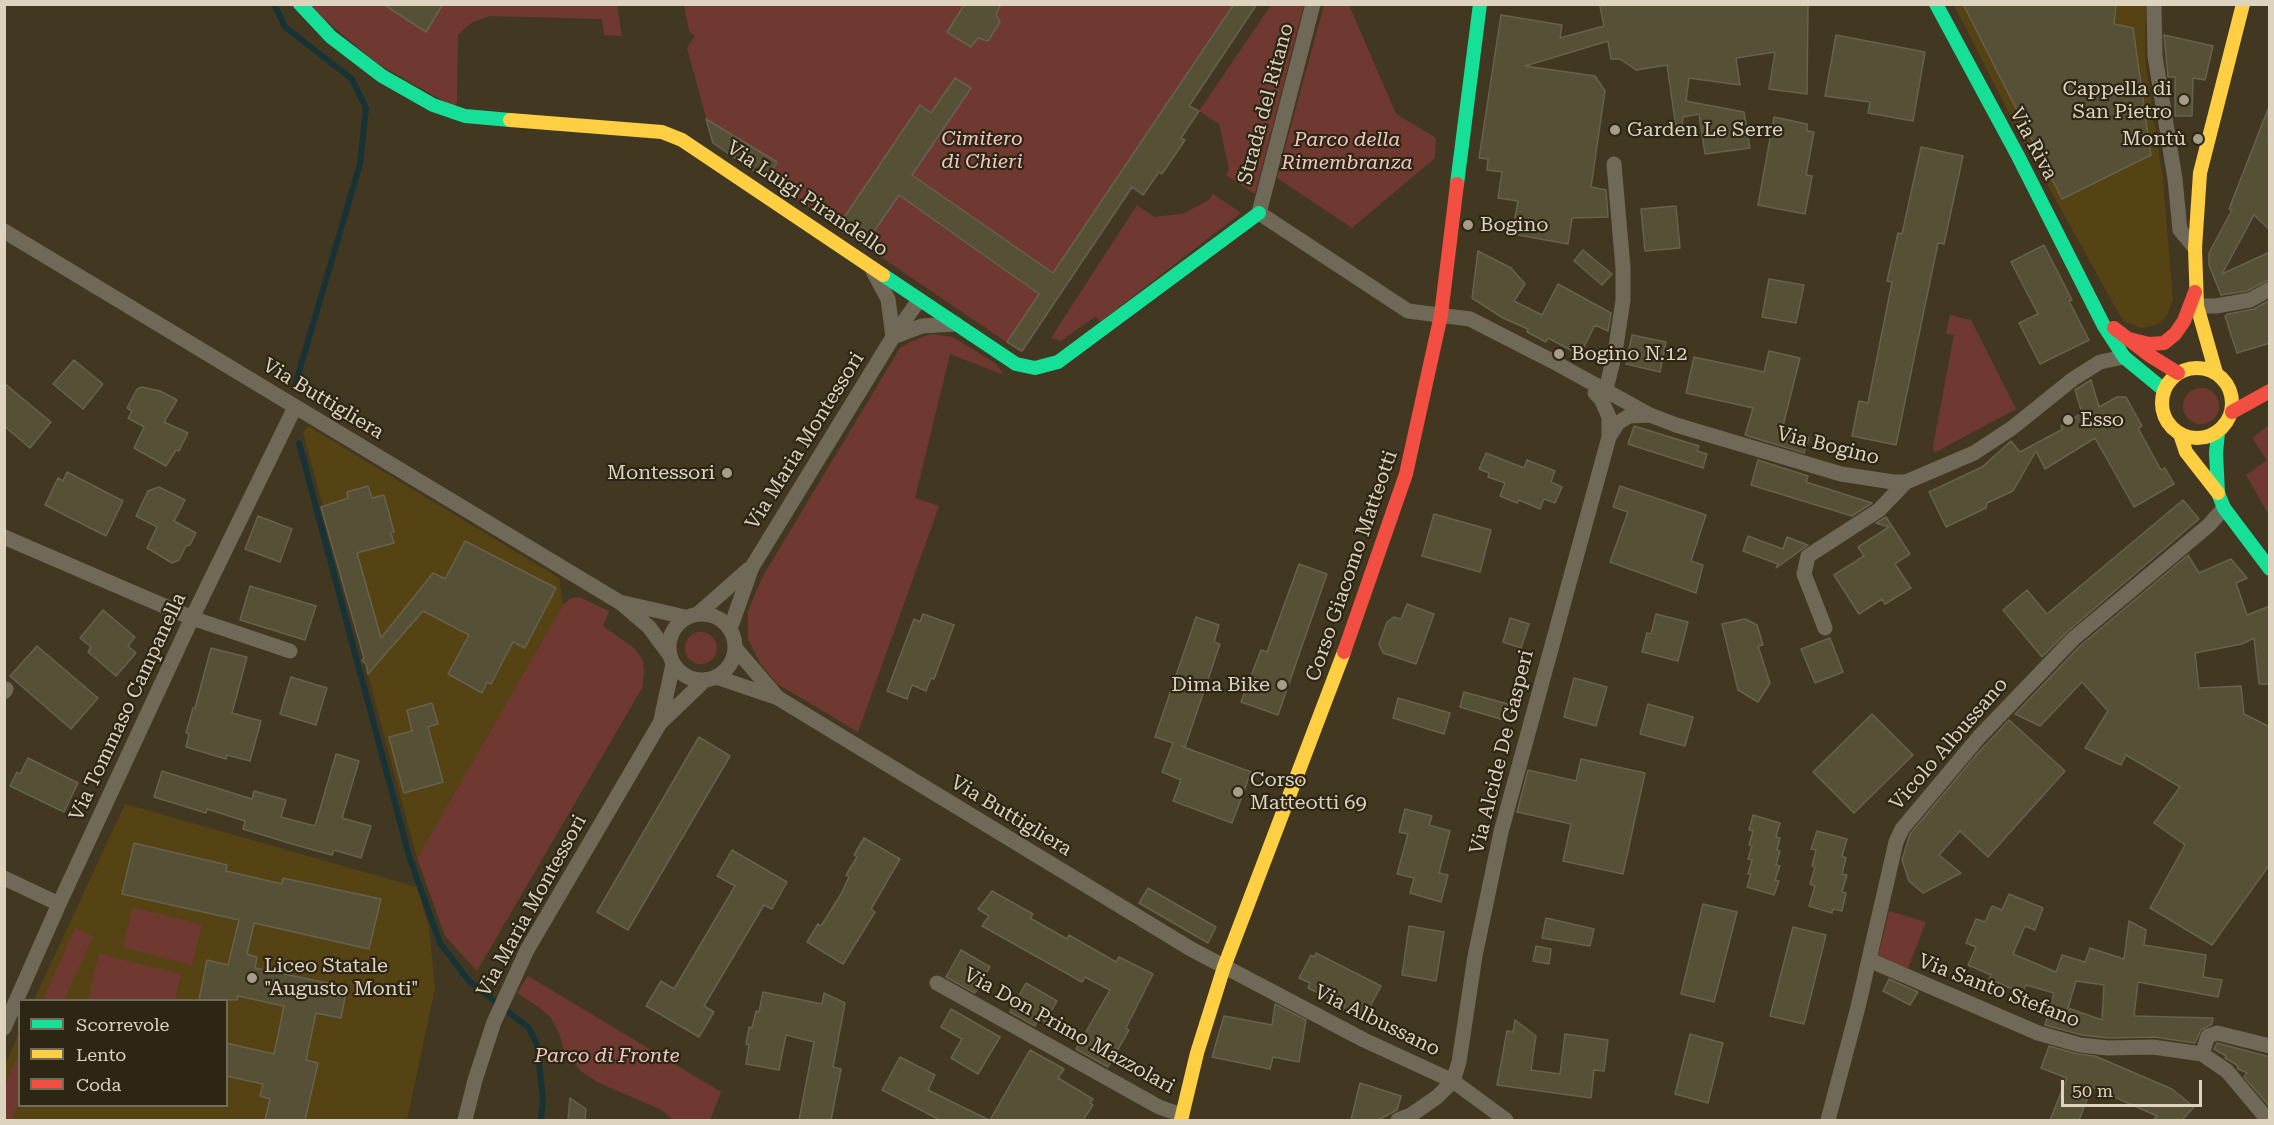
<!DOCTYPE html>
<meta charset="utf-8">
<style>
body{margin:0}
#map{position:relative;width:2274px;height:1125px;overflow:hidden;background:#423821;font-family:"Roboto Serif",serif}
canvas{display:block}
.frame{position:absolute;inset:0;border:6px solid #ddd3be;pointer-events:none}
.legend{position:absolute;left:18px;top:999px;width:210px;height:108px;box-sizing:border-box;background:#2d2615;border:2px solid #736b59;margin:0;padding:8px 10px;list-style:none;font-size:18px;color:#ddd3be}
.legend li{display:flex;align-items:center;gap:12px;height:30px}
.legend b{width:30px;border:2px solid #736b59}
.scale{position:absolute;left:2061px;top:1080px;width:141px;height:27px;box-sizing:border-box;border:3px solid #ddd3be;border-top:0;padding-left:8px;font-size:18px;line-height:21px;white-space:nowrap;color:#ddd3be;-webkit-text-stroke:4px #2d2615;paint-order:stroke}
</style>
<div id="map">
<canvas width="2274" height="1125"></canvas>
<div class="frame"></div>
<ul class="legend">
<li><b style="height:8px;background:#16e098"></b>Scorrevole</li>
<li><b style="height:8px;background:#ffcf43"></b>Lento</li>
<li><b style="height:8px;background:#f24e42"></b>Coda</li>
</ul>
<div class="scale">50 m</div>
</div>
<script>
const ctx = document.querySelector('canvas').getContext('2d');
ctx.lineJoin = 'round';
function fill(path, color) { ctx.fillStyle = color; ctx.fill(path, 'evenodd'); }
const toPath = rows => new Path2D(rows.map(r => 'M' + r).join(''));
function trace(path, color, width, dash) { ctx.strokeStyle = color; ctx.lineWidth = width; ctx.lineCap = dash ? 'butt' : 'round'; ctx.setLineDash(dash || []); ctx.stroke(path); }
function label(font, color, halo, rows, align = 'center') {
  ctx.font = font + ' "Roboto Serif",serif'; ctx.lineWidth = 4.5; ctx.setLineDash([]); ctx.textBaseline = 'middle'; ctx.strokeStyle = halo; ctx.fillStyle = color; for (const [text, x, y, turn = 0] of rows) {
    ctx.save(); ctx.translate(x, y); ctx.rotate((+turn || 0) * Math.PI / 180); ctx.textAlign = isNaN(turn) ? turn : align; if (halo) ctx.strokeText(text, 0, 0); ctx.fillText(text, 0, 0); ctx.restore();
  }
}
const built = toPath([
 [1954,5,2146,5,2145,61,2163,180,2173,300,2169,311,2162,322,2153,326,2141,328,2123,321,2028,150],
 [308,426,559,578,563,605,417,858,303,432],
 [125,804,417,887,429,928,435,988,407,1120,5,1120,5,1066,19,1032,20,1106,226,1106,226,1000,34,1000]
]);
const green = toPath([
 [307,5,617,5,622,36,604,35,602,19,490,16,471,23,458,35,457,102,454,107,378,64],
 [684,5,1257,5,1021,352,713,143,687,48,695,36,689,31],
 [1271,5,1304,5,1255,194,1226,175,1229,169,1219,124,1199,111],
 [1324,5,1349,5,1396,114,1436,138,1435,158,1352,228,1277,178],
 [1213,194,1241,213,1100,322,1096,316,1061,341,1051,338,1137,205,1154,217,1182,214,1209,200],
 [1950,315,1971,320,2016,409,1934,453,1933,446,1954,335,1946,333],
 [931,334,953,337,996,364,1004,375,950,354,915,498,939,506,858,732,776,683,760,663,748,639,748,611,763,576,900,348,910,342],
 '2183 406a18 18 0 1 1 36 0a18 18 0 1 1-36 0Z',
 [2269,425,2269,515,2246,475,2267,460,2252,438],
 [579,597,609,611,603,626,634,648,643,660,644,674,642,688,477,971,445,936,417,858,563,605,571,598],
 '685 648a16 16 0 1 1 32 0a16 16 0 1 1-32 0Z',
 [133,907,202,925,192,965,123,947],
 [1889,911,1926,922,1908,968,1877,960],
 [75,928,93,936,64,1000,43,1000],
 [99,954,181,974,175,1000,88,1000],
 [528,976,721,1092,710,1120,673,1120,660,1109,597,1082,581,1071,564,1051,559,1033,551,1018,540,1008,517,993],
 [19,1053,19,1102,11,1120,5,1120,5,1086]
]);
const stream = toPath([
 [274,4,285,27,352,79,366,108,360,164,296,382],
 [299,443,409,856,440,943,469,981,529,1028,537,1045,543,1099,541,1120]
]);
const building = toPath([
 [383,4,443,4,426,32,383,4],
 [965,4,1001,4,996,14,1000,22,988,41,978,38,971,47,947,32,965,4],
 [1234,4,1257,4,1189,106,1199,111,1181,138,1185,140,1162,174,1159,172,1143,195,1132,187,1022,351,1007,342,1039,294,899,195,864,246,837,228,920,105,931,113,955,78,971,88,912,175,1053,273,1234,4],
 [1611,4,1808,4,1807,94,1769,89,1775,52,1736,58,1740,85,1689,78,1686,101,1744,112,1750,148,1705,154,1699,114,1683,117,1681,134,1677,134,1667,65,1636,70,1620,59,1611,59,1608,41,1525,66,1595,76,1605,91,1591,187,1606,190,1608,217,1572,218,1568,244,1512,234,1518,201,1498,198,1502,172,1487,170,1488,159,1479,158,1501,15,1562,25,1560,38,1604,26,1600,6,1611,4],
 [1963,4,2116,4,2114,24,2133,28,2151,155,2062,199,1963,4],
 [1836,35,1925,52,1913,121,1868,113,1870,102,1825,96,1836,35],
 [2164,35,2213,46,2205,80,2193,78,2192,116,2175,116,2175,77,2168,77,2164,35],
 [2268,109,2270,230,2254,215,2222,274,2270,252,2270,279,2247,291,2221,295,2209,265,2209,253,2232,210,2229,209,2268,109],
 [1774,117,1807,124,1807,131,1814,132,1806,175,1812,176,1805,214,1758,205,1774,117],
 [706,119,777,162,767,180,713,143,706,119],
 [1921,147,1963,156,1944,244,1938,243,1896,445,1852,436,1859,401,1868,403,1892,282,1887,281,1898,233,1902,234,1921,147],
 [1676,206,1680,248,1645,251,1641,209,1676,206],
 [2044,245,2072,300,2069,301,2089,340,2040,364,2019,323,2038,314,2011,262,2044,245],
 [1583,250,1612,274,1602,285,1574,261,1583,250],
 [1478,251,1511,268,1525,284,1514,301,1542,315,1558,284,1611,313,1608,331,1595,325,1580,355,1548,338,1546,342,1527,332,1528,329,1503,318,1472,298,1478,251],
 [1769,279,1804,285,1796,323,1762,317,1769,279],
 [2270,300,2270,343,2237,353,2225,316,2228,314,2254,309,2270,300],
 [1632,335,1666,342,1660,372,1626,364,1632,335],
 [1769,351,1800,358,1782,430,1809,438,1804,453,1745,435,1753,408,1686,393,1694,357,1764,372,1769,351],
 [74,360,103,384,83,409,53,384,74,360],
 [2091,380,2099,407,2117,397,2126,397,2142,426,2138,428,2161,470,2165,468,2174,484,2134,507,2095,438,2045,469,2036,451,2013,491,1987,503,1986,508,1946,527,1929,492,1982,467,2011,441,2020,452,2063,429,2061,426,2082,413,2075,390,2091,380],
 [4,383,51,422,30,448,4,426,4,383],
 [142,387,160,391,177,400,164,422,188,433,179,451,176,450,166,466,134,448,144,427,128,418,132,411,127,408,137,389,142,387],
 [1634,426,1699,446,1697,451,1707,454,1703,468,1628,444,1634,426],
 [1486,453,1524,468,1527,460,1555,471,1551,482,1562,487,1555,503,1544,499,1540,509,1519,500,1517,503,1500,496,1505,483,1488,477,1489,473,1479,469,1486,453],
 [1758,460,1808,476,1806,482,1872,503,1852,516,1751,485,1758,460],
 [67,472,123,501,106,536,45,505,58,478,63,481,67,472],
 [368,486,372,498,384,495,394,532,391,533,394,543,357,553,381,638,433,573,445,579,465,541,556,588,525,648,513,642,491,684,487,682,482,693,448,674,469,635,423,611,368,674,366,664,362,661,364,658,321,507,348,498,347,492,368,486],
 [1620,486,1706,515,1691,561,1703,565,1696,593,1610,562,1628,512,1613,507,1620,486],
 [159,487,185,500,174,521,196,533,190,545,186,546,179,560,172,563,147,548,157,527,136,516,148,491,159,487],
 [2183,500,2199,519,2067,632,2042,657,2003,610,2027,590,2047,614,2183,500],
 [1434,514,1491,530,1480,572,1422,556,1434,514],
 [258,516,292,529,280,562,245,549,258,516],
 [1886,517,1910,554,1895,564,1911,588,1885,604,1882,599,1859,614,1834,575,1864,556,1858,547,1889,527,1876,523,1886,517],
 [1748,536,1783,549,1787,537,1808,545,1776,568,1778,564,1743,551,1748,536],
 [2188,555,2199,573,2231,559,2247,578,2236,583,2247,615,2270,606,2270,684,2259,684,2254,638,2242,644,2195,653,2199,688,2241,686,2244,714,2270,727,2270,864,2212,945,2150,908,2185,845,2154,823,2180,787,2126,755,2121,765,2085,748,2108,711,2082,682,2040,726,2015,714,2080,646,2188,555],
 [1299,564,1327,574,1278,715,1241,702,1261,650,1267,652,1299,564],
 [250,586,316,606,305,640,240,620,250,586],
 [1407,604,1434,614,1416,664,1383,653,1379,644,1387,622,1394,617,1401,619,1407,604],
 [103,610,135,637,128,646,136,653,116,676,88,652,91,647,80,638,103,610],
 [923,614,954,625,934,679,931,678,926,691,912,685,907,699,887,691,914,619,920,622,923,614],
 [1656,614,1688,622,1678,661,1642,652,1647,633,1651,634,1656,614],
 [1196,617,1219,625,1214,642,1220,644,1185,747,1181,746,1251,772,1232,823,1173,801,1181,780,1162,772,1173,743,1155,737,1196,617],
 [1510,618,1529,624,1521,648,1503,642,1510,618],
 [1745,619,1757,625,1763,645,1758,646,1770,683,1758,702,1738,690,1722,624,1745,619],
 [1830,638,1843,672,1815,683,1801,649,1830,638],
 [37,646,98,698,71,729,10,676,37,646],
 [211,648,247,657,232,713,261,721,250,761,227,755,226,759,186,747,189,734,186,733,193,708,195,708,211,648],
 [291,677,327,688,316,725,280,714,291,677],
 [1574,678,1607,687,1596,726,1564,717,1574,678],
 [1464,692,1508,704,1504,720,1460,707,1464,692],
 [1398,698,1450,713,1444,734,1393,718,1398,698],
 [432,703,438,724,428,727,443,782,404,793,389,737,412,731,407,710,432,703],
 [1648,704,1693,717,1685,746,1640,734,1648,704],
 [1872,714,1913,755,1854,813,1813,772,1872,714],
 [2009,720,2065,771,1988,857,1960,831,1939,855,1961,873,1923,893,1909,881,1902,860,1910,834,1977,754,2009,720],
 [699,737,730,756,628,930,597,912,699,737],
 [336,754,359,761,342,818,371,826,361,858,334,850,332,855,299,846,243,829,245,821,207,809,206,813,154,797,162,771,252,799,254,791,286,800,281,817,315,826,336,754],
 [28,758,78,783,64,812,10,786,17,772,20,774,28,758],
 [1581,759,1645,773,1623,874,1563,861,1571,824,1517,812,1528,770,1576,781,1581,759],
 [1405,809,1432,816,1429,825,1450,831,1439,873,1448,875,1441,902,1410,893,1414,878,1397,874,1408,834,1399,832,1405,809],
 [1753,815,1780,823,1776,837,1780,838,1777,850,1780,851,1776,865,1780,866,1775,880,1779,881,1774,895,1747,887,1751,874,1748,874,1752,860,1748,859,1752,846,1749,845,1753,831,1749,830,1753,815],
 [1817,831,1847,839,1842,856,1846,858,1842,874,1847,875,1842,892,1846,893,1842,911,1833,909,1832,913,1809,906,1815,886,1810,884,1815,867,1812,866,1816,850,1811,849,1817,831],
 [864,838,900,859,871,909,875,912,843,964,807,942,818,924,821,926,841,894,849,877,846,875,857,857,854,855,864,838],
 [134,843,227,865,226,871,282,884,283,878,381,899,369,949,254,923,247,954,257,957,255,968,347,987,341,1018,316,1013,306,1060,318,1063,305,1120,265,1120,270,1099,260,1096,263,1084,226,1076,226,1043,274,1054,284,1006,238,996,237,1000,199,1000,207,960,228,965,239,920,122,894,134,843],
 [732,850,787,882,772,909,764,905,704,1006,714,1012,699,1037,646,1006,661,981,674,989,735,886,717,876,732,850],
 [1148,888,1216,927,1208,943,1139,903,1148,888],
 [992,891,1033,914,1030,918,1067,939,1069,935,1116,962,1119,957,1153,974,1126,1028,1129,1030,1108,1067,1076,1049,1110,990,1085,977,1082,982,982,926,989,916,978,909,992,891],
 [2009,894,2043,908,2035,930,2025,926,2013,954,2056,972,2062,955,2085,962,2090,948,2124,959,2129,921,2146,930,2144,945,2206,955,2203,977,2222,980,2218,997,2138,982,2134,1016,2213,1018,2212,1024,2201,1030,2195,1043,2154,1037,2108,1038,2082,1035,2045,1025,2054,993,2026,985,2022,993,1989,979,1991,975,1968,965,1976,947,1966,943,1976,919,1985,922,1992,906,2002,910,2009,894],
 [2076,981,2104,985,2102,1020,2068,1008,2076,981],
 [1703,904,1737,912,1714,1002,1681,994,1703,904],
 [1546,918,1594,929,1590,946,1542,938,1546,918],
 [1409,926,1444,932,1436,981,1402,975,1409,926],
 [1793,927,1826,935,1804,1024,1770,1016,1793,927],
 [1536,946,1551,949,1549,964,1533,961,1536,946],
 [961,950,990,967,975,993,946,977,961,950],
 [1316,953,1381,986,1363,1020,1343,1010,1345,1006,1308,988,1310,983,1299,978,1311,955,1314,957,1316,953],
 [1889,979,1918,992,1910,1005,1883,991,1889,979],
 [1026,983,1057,1001,1045,1022,1039,1019,1035,1026,1010,1012,1026,983],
 [763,992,822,1004,824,993,845,1003,833,1067,841,1069,831,1120,799,1120,814,1042,786,1035,779,1070,746,1064,749,1045,746,1044,749,1027,752,1028,756,1011,759,1012,763,992],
 [1275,1004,1306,1020,1299,1062,1273,1057,1270,1069,1212,1057,1224,1016,1272,1025,1275,1004],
 [951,1009,1000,1037,978,1074,951,1058,962,1039,941,1027,951,1009],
 [1515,1020,1536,1036,1531,1070,1560,1074,1565,1034,1608,1040,1604,1071,1594,1070,1591,1098,1497,1085,1507,1031,1513,1032,1515,1020],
 [1690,1034,1723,1043,1708,1103,1675,1094,1690,1034],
 [2217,1043,2270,1057,2270,1107,2244,1077,2247,1073,2238,1069,2237,1065,2225,1058,2226,1056,2214,1049,2217,1043],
 [2049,1046,2078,1054,2095,1056,2172,1089,2194,1107,2182,1120,2153,1120,2157,1116,2092,1087,2079,1120,2050,1120,2067,1078,2041,1068,2049,1046],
 [1030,1050,1064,1069,1058,1078,1093,1099,1090,1103,1093,1105,1083,1120,990,1120,1030,1050],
 [900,1057,935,1075,928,1090,989,1120,940,1120,882,1090,900,1057],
 [1360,1083,1401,1096,1397,1110,1378,1120,1351,1120,1360,1083],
 [570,1098,586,1109,585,1120,568,1120,570,1098]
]);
const street = toPath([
 [1313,4,1259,213,1408,311,1470,319,1554,362,1650,415,1676,425,1841,474,1893,482,1906,482,1974,453,2012,428,2073,379,2100,362,2124,357],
 [2154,4,2155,56,2175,179,2180,230,2195,248],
 [4,231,621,603,649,627,669,654],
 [873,271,888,299,893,337,922,326,956,324],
 [2197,306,2216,306,2250,300,2270,289],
 [1595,393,1601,399,1609,417,1609,437],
 [1601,399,1606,389,1615,353,1623,300,1623,268,1614,164],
 [4,537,192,618,290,651],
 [624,603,685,617],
 [699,613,749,569],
 '669 647a33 33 0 1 1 66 0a33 33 0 1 1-66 0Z',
 [1825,628,1804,574,1808,556,1879,510,1906,482],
 [730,629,752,567,893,337,919,300],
 [735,648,778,698],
 [716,677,778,698,1191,949,1364,1040,1453,1081,1506,1120],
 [4,692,6,689],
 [661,720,673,664],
 [4,878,59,904],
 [1869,960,2038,1033,2080,1045,2108,1048,2153,1047,2202,1054,2227,1071,2268,1120],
 [937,983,1159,1107,1182,1115],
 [4,1028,59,904,192,618,295,407],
 [2202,1054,2208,1036,2217,1033,2270,1046],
 [465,1120,475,1080,494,1022,527,950,660,723,705,680],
 [1398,1120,1411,1115,1437,1097,1453,1081,1459,1062,1475,956,1501,832,1609,437,1618,423,1629,416,1650,415],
 [1828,1120,1858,1007,1896,842,1902,829,1979,737,2073,639,2209,525,2224,508]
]);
const fast = toPath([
 [300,4,331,37,382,76,433,105,465,116,510,120],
 [1936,4,2018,156,2104,326,2124,357,2164,390],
 [1457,184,1480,4],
 [883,275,1016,364,1035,368,1058,362,1259,213],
 [2218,432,2216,453,2218,493,2224,508,2270,569]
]);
const slow = toPath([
 [510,120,662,132,682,140,883,275],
 '2162 403a35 35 0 1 1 70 0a35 35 0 1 1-70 0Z',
 [2216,373,2197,306,2195,248,2200,173,2243,4],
 [2180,434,2186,452,2218,493],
 [1181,1120,1197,1053,1224,967,1344,652]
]);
const jam = toPath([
 [2114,328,2149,355,2178,373],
 [2129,339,2149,344,2164,343,2175,334,2184,321,2195,292],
 [2232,412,2270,391],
 [1344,652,1406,474,1441,315,1457,184]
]);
const markers = [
 [2184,100,6,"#a79d87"],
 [1615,130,6,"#a79d87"],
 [2198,139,6,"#a79d87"],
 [1468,225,6,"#a79d87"],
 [1559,354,6,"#a79d87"],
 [2068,420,6,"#a79d87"],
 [727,473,6,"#a79d87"],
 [1282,685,6,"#a79d87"],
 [1238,792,6,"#a79d87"],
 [252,978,6,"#a79d87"]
];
const poiNames = [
 ["Cappella di",2172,89,"right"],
 ["San Pietro",2172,112,"right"],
 ["Garden Le Serre",1627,130],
 ["Montù",2186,139,"right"],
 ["Bogino",1480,225],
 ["Bogino N.12",1571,354],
 ["Esso",2080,420],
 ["Montessori",715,473,"right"],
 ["Dima Bike",1270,685,"right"],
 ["Corso",1250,780],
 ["Matteotti 69",1250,803],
 ["Liceo Statale",264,966],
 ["\"Augusto Monti\"",264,989]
];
const streetNames = [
 ["Strada del Ritano",1266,104,-75],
 ["Via Riva",2033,144,62],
 ["Via Luigi Pirandello",807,199,34],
 ["Via Buttigliera",323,399,31],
 ["Via Maria Montessori",805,441,-58],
 ["Via Bogino",1828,446,14],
 ["Corso Giacomo Matteotti",1352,566,-71],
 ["Via Tommaso Campanella",128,707,-65],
 ["Vicolo Albussano",1949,744,-49],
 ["Via Alcide De Gasperi",1502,752,-76],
 ["Via Buttigliera",1011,816,31],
 ["Via Maria Montessori",532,906,-61],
 ["Via Santo Stefano",1999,991,21],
 ["Via Albussano",1377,1021,26],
 ["Via Don Primo Mazzolari",1069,1031,29]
];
const parkNames = [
 ["Cimitero",982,139],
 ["di Chieri",982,162],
 ["Parco della",1347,140],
 ["Rimembranza",1347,163],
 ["Parco di Fronte",607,1056]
];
fill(built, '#564314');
fill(green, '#6f3932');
trace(stream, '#183335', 6);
fill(building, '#565037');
trace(building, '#66624e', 1.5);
trace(street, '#706958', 15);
trace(fast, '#16e098', 14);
trace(slow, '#ffcf43', 14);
trace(jam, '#f24e42', 14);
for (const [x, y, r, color] of markers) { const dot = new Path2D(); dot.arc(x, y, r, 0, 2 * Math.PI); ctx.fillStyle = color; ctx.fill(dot); trace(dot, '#2d2615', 2); }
label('20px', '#ddd3be', '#2d2615', poiNames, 'left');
label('20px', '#ddd3be', '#2d2615', streetNames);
label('italic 20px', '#f1c6c1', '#2d2615', parkNames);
</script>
